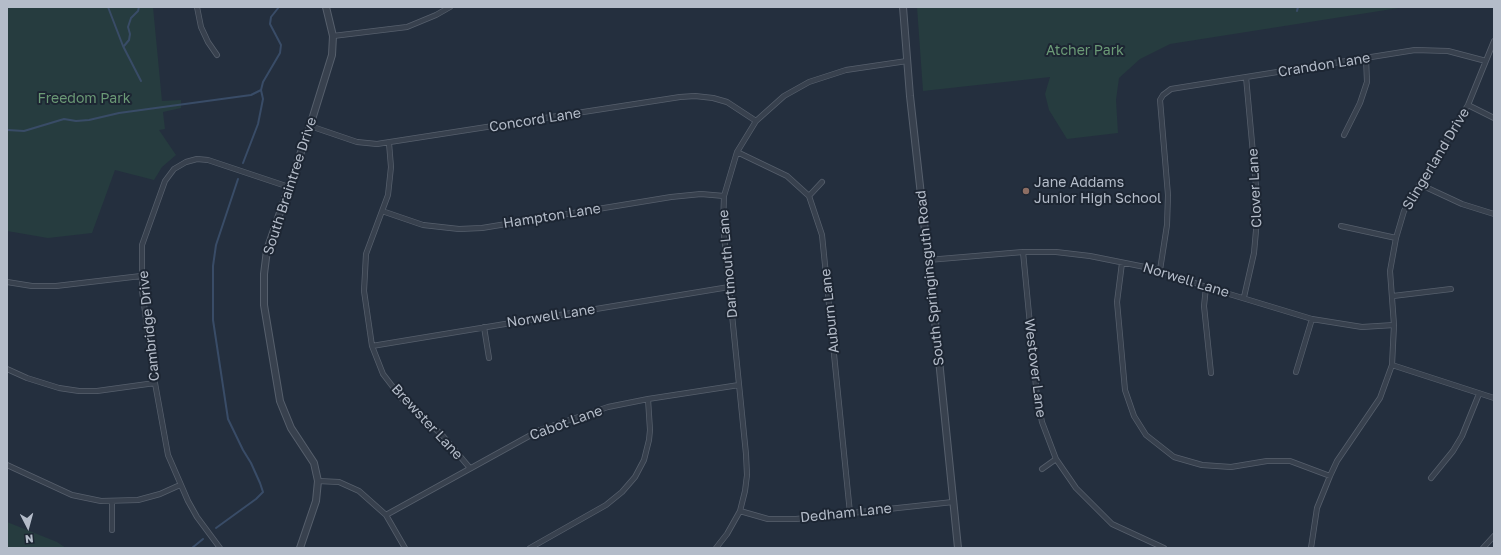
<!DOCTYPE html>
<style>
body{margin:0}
#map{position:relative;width:1501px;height:555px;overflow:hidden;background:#242f3e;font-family:"Golos Text",sans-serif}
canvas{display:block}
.frame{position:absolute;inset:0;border:8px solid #b4bcc9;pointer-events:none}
.north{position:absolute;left:8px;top:507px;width:40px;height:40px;-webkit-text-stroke:3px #1d2633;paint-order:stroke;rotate:174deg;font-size:11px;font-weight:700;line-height:16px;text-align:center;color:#b4bcc9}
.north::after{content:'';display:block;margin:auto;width:14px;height:18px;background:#b4bcc9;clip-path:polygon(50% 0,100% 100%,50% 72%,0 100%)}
</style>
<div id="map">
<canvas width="1501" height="555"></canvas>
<div class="frame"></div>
<div class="north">N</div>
</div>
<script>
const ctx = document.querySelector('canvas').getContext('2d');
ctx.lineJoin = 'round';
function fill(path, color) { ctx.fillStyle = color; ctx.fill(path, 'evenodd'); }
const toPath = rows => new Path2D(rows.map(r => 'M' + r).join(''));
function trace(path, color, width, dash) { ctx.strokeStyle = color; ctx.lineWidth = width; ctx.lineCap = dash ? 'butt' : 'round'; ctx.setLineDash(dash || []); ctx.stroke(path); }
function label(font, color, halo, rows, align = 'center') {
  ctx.font = font + ' "Golos Text",sans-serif'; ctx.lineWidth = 4; ctx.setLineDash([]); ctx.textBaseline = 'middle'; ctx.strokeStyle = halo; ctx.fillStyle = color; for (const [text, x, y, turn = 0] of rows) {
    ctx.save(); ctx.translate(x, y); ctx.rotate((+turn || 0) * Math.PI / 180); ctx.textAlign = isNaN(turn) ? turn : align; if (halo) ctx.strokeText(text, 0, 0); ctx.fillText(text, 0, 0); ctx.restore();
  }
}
const green = toPath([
 [7,7,153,7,162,101,181,100,181,108,163,112,165,129,159,130,176,155,162,167,154,180,115,170,92,233,48,238,7,231],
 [917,7,1405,7,1170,44,1140,59,1119,78,1116,100,1118,133,1067,139,1049,110,1045,94,1050,77,923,91],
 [7,522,57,542,66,548,7,548]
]);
const stream = toPath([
 [108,7,123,46,141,81],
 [1297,11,1298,7],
 [124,46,129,40,130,34,128,27,131,18,138,11,139,7],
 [7,130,24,131,64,119,76,121,89,120,119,113,251,95,261,90],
 [243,163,258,124,263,99,261,90,263,82,280,53,281,45,270,24,271,17,279,7],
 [216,528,256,499,263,492,260,483,251,463,243,450,228,419,213,320,213,266,216,245,238,179],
 [192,548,203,539]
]);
const minor = toPath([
 [197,7,201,27,208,42,217,55],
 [333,36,407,27,436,15,450,7],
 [1468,105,1494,118],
 [310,126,357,142,377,144,680,97,695,96,713,98,727,102,756,121],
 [1344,135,1360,103,1367,82,1366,58],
 [389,143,391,167,388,195,366,254,364,291,372,346,383,374,403,400,442,435,469,467],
 [737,152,787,176,809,196,822,235,850,513],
 [1419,184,1462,204,1494,214],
 [809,196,822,182],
 [382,211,423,225,459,229,482,228,671,197,701,194,724,196],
 [1341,226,1396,238],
 [1023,252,1037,397,1042,422,1056,459,1076,488,1112,524,1164,548],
 [928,260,1023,252,1056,252,1090,256,1160,270,1206,287,1312,319,1362,327,1394,325],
 [1122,263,1117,302,1125,390,1134,416,1146,435,1174,457,1202,465,1231,467,1267,461,1290,461,1330,476],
 [1160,270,1167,225,1168,195,1160,100,1163,95,1171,89,1415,50,1448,51,1486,61],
 [7,282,32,286,56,286,141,276],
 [1206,287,1204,306,1211,373],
 [1393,296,1451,289],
 [1244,297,1254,253,1258,208,1246,77],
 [484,327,489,358],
 [372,346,729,287],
 [1392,365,1494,398],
 [7,369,27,378,59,388,79,391,97,391,155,383],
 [1296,372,1312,319],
 [7,465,72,495,101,501,138,500,160,494,180,485],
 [1042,469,1056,459],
 [1431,478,1453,451,1462,436,1479,394],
 [318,481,339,482,359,491,386,515,405,548],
 [740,511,768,519,796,519,953,502],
 [386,515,540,430,608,407,648,399,739,385],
 [112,530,112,502],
 [220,548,197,517,188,501,168,455,155,383,142,290,142,245,165,181,174,169,186,162,197,159,208,160,289,187],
 [530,548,606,505,622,492,635,477,644,460,649,440,650,430,648,399],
 [716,548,727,534,740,511,745,491,747,475,746,454,723,225,724,196,737,152,756,121,784,96,809,82,846,70,907,61],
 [1311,548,1317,508,1330,476,1337,461,1380,398,1392,365,1394,325,1390,271,1396,238,1404,211,1468,105,1494,41],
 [1483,548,1494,536]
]);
const tertiary = toPath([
 [903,7,910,96,936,330,958,548],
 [300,548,316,501,318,481,314,463,291,428,280,401,264,305,264,274,267,250,310,126,332,55,333,36,326,7]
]);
const markers = [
 [1026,191,4,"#8d6e63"]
];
const parkNames = [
 ["Atcher Park",1085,51],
 ["Freedom Park",84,99]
];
const streetNames = [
 ["Crandon Lane",1324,65,-9],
 ["Concord Lane",535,120,-9],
 ["Slingerland Drive",1436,159,-59],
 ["South Braintree Drive",290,186,-72],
 ["Clover Lane",1255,188,-93],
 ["Hampton Lane",552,216,-9],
 ["Dartmouth Lane",728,264,-95],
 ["South Springinsguth Road",930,278,-96],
 ["Norwell Lane",1186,280,17],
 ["Auburn Lane",830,311,-96],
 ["Norwell Lane",551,316,-9],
 ["Cambridge Drive",149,326,-96],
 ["Westover Lane",1035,368,83],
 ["Brewster Lane",427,422,47],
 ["Cabot Lane",566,423,-20],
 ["Dedham Lane",846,513,-6]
];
const poiNames = [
 ["Jane Addams",1034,183],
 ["Junior High School",1034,199]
];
fill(green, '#263c3f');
trace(stream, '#394c67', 2);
trace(minor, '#565f6c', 6);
trace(tertiary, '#565f6c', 8);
trace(minor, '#38414e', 4.5);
trace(tertiary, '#38414e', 6);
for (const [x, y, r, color] of markers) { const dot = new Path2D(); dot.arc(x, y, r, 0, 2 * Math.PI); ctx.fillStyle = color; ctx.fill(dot); trace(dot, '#1d2633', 1.5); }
label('14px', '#6b9a76', '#1d2633', parkNames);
label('14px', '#b4bcc9', '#1d2633', streetNames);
label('14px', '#b4bcc9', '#1d2633', poiNames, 'left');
</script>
